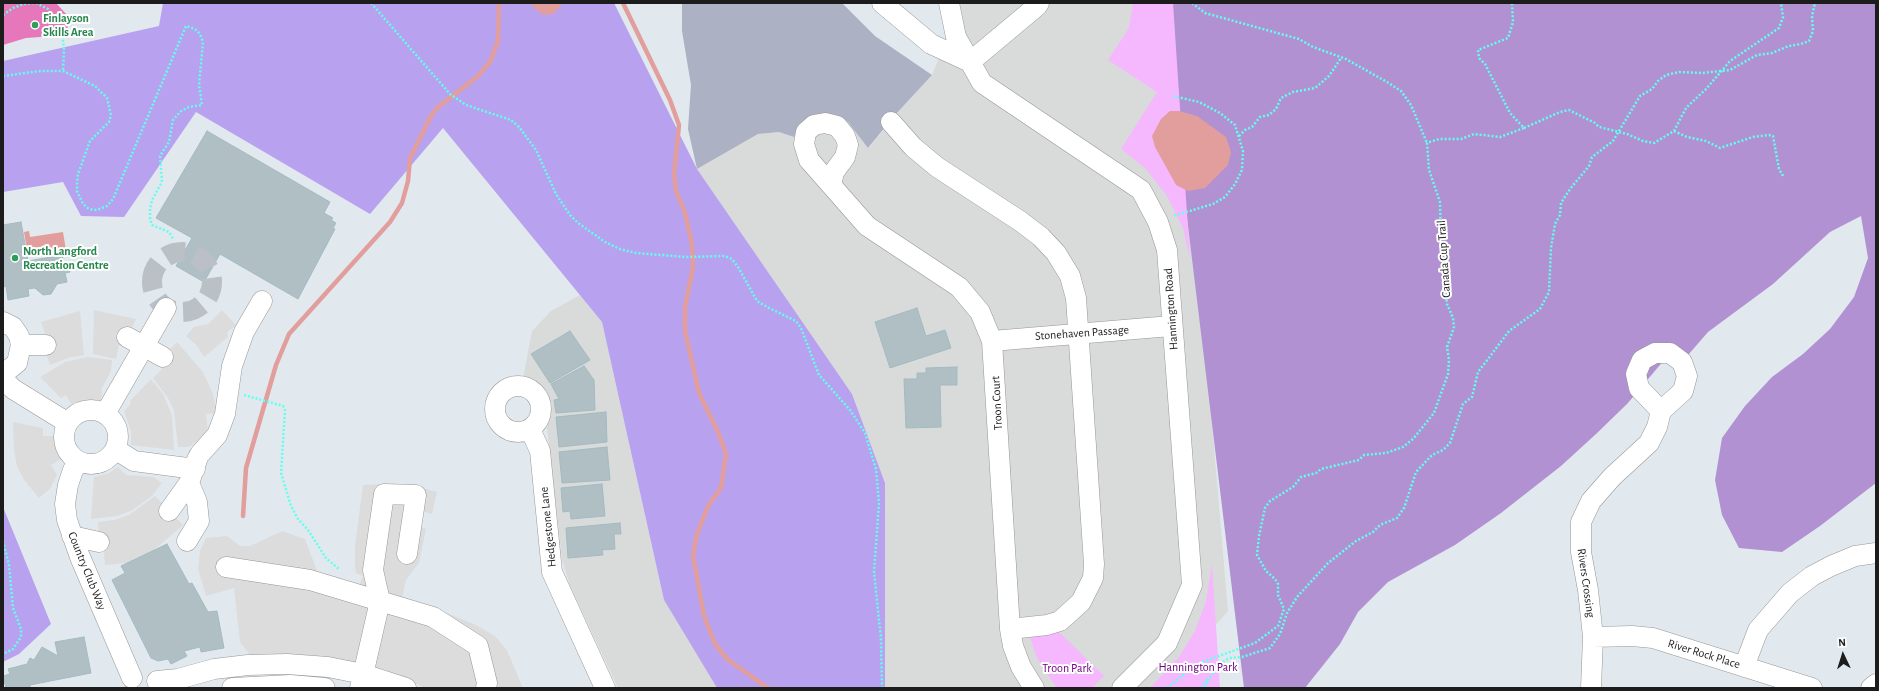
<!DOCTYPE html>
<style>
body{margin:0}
#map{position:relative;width:1879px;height:691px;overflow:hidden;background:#e1e9ef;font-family:"Alegreya Sans",sans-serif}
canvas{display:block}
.frame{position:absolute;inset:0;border:4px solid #1c1c1c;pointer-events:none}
.north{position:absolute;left:1823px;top:635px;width:40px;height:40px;-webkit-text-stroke:3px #fff;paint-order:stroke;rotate:356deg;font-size:11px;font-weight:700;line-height:16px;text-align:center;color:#1c1c1c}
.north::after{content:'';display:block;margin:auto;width:14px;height:18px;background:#1c1c1c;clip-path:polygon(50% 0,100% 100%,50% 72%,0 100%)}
</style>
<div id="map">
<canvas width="1879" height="691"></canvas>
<div class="frame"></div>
<div class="north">N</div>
</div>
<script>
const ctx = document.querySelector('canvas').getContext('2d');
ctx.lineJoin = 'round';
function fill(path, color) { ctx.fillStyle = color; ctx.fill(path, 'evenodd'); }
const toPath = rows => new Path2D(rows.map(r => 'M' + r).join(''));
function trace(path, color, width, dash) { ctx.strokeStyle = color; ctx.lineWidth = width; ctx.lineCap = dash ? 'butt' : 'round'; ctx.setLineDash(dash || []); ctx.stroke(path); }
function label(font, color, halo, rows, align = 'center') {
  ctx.font = font + ' "Alegreya Sans",sans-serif'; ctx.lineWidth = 4; ctx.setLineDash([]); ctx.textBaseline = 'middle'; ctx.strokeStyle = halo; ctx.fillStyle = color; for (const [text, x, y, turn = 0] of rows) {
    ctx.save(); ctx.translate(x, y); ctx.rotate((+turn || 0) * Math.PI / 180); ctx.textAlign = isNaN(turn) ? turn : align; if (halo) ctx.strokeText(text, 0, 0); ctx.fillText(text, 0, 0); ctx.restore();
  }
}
const residential = toPath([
 [943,3,1170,3,1185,106,1228,611,1161,688,885,688,885,483,852,394,697,169,758,134,779,132,794,137,796,132,824,113,836,115,848,122,869,148,895,115,932,75,947,38],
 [580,295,602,322,664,600,717,688,618,688,570,586,562,559,547,428,549,403,541,388,523,378,532,331,551,311]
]);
const construction = toPath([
 [682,3,842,3,875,36,932,75,895,115,868,148,848,122,836,115,824,113,796,132,794,137,779,132,758,134,697,169,688,129,691,85,682,31]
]);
const grass = toPath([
 [163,3,614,3,697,169,852,394,885,483,885,688,717,688,664,600,602,322,443,128,370,214,196,112,124,217,81,216,63,182,3,192,3,61,159,26],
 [3,507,51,624,19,654,3,662]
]);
const forest = toPath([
 [1161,3,1876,3,1876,483,1820,526,1782,552,1739,548,1722,515,1715,480,1722,438,1745,406,1772,377,1803,354,1830,329,1854,297,1868,258,1861,216,1830,232,1773,284,1708,332,1682,362,1670,353,1627,404,1596,434,1561,466,1501,513,1455,545,1388,582,1358,612,1340,644,1305,688,1244,688]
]);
const park = toPath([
 [1133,3,1173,3,1190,259,1183,228,1167,196,1146,169,1121,149,1157,92,1108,60,1129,28],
 [1212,564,1220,688,1150,688,1179,657,1195,631,1206,601],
 [1058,631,1104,676,1092,688,1057,688,1041,665,1035,653,1029,633]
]);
const pitch = toPath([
 [3,3,56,3,67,15,68,35,26,38,3,45]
]);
const parking = toPath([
 [94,310,136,319,123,345,119,344,116,359,93,354],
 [222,310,236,325,227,332,228,337,204,357,197,346,186,336,194,327,208,324],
 [80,311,84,355,68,358,50,365,46,353,45,333,41,322],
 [177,342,203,372,213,394,217,413,206,414,208,433,189,447,178,447,174,411,168,398,153,378,162,369,157,363],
 [88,357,112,360,111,371,102,388,101,400,81,401,73,407,66,395,61,398,40,377,65,362],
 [151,379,163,394,172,415,174,450,131,445,131,431,124,411,131,404,130,401],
 [13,422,43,428,43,436,55,436,61,459,51,465,57,475,50,489,39,498,24,480,17,466,14,450],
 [118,467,126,475,153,477,162,483,153,495,131,511,117,516,91,519,94,477,107,474],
 [383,484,411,485,437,492,432,514,420,511,416,525,426,529,419,563,406,580,401,602,447,613,476,625,495,636,507,650,523,688,425,688,384,669,310,655,250,655,240,642,234,588,206,596,198,569,200,551,206,538,227,536,240,546,250,546,282,531,305,539,319,576,358,588,363,576,356,573,355,568,355,545,363,485],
 [155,496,183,525,153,551,126,563,105,565,104,551,100,551,98,522,114,520,129,515]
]);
const water = toPath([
 [529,3,561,3,561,6,553,14,543,15],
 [1170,111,1179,111,1197,116,1226,137,1231,152,1228,165,1205,188,1188,191,1176,185,1155,147,1152,136,1161,119],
 [29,231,30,237,63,232,66,250,28,256,24,232]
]);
const stream = toPath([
 [623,3,670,100,679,125,674,173,676,191,685,213,692,245,693,267,685,307,685,331,699,393,718,432,726,454,721,488,708,506,697,534,693,555,704,616,715,644,728,660,768,688],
 [243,516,246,468,276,365,289,334,390,222,402,203,408,181,410,158,431,116,437,108,478,76,490,62,498,41,499,3]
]);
const building = toPath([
 [207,131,330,202,324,213,333,218,331,220,336,223,333,228,335,229,298,299,220,254,204,282,176,266,192,238,156,218,207,131],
 [21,222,28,261,62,255,64,265,69,264,70,272,65,273,67,282,57,284,51,294,43,295,35,288,28,289,29,296,8,300,6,286,3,287,3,225,21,222],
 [917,308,926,336,945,330,951,348,890,368,875,322,917,308],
 [570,331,590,360,550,383,531,354,570,331],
 [584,366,594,380,595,410,556,413,554,400,559,399,551,384,584,366],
 [957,367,957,385,940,385,941,427,906,428,904,379,917,379,917,373,926,373,926,368,957,367],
 [606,412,607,442,559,447,556,417,606,412],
 [607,447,610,480,562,483,559,452,607,447],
 [602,484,605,516,571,519,570,511,563,512,561,488,602,484],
 [620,523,621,534,614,534,615,549,602,550,603,555,568,558,566,528,620,523],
 [167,544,189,584,192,583,208,612,217,611,224,648,201,652,200,647,184,651,187,656,171,664,168,659,158,661,151,658,112,580,125,573,121,566,167,544],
 [84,637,91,673,30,685,30,687,28,688,6,688,3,676,10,674,8,669,27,664,30,658,34,660,42,647,58,656,55,642,84,637]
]);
const minorTunnel = toPath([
 '152 282a30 30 0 1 1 60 0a30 30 0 1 1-60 0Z'
]);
const path = toPath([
 [36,3,48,9,62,33,64,49,63,71],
 [371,3,450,94,466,105,511,120,519,127,536,150,556,194,570,215,578,223,605,242,620,249,636,253,686,257,725,256,732,259,738,267,757,301,767,307,796,321,801,328,819,375,850,410,865,433,876,469,879,503,874,572,881,639,882,688],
 [1192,3,1205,13,1299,39,1313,47,1346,59,1387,82,1401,91,1411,105,1427,143],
 [3,15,13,8,24,4,35,3],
 [3,76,40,71,63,71,95,86,107,98,111,115,109,122,90,141,78,174,77,183,77,191,83,204,89,209,97,210,107,206,113,199,186,26,195,29,200,34,203,42,199,85,202,105,189,107,181,111,173,120,169,142,160,156,162,182,152,200,150,209,150,219,152,225,169,232,174,240],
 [1173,96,1199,102,1220,113,1235,125,1243,151,1242,170,1235,184,1225,197,1213,204,1173,216],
 [1524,128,1560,112,1569,110,1595,123,1599,127,1627,134,1643,141,1654,143,1674,131,1686,108,1706,89,1730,61,1779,28,1783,17,1781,3],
 [1674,131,1687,137,1706,141,1720,148,1753,137,1769,135,1773,136,1779,169,1783,176],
 [1239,136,1245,130,1252,127,1260,117,1269,115,1276,109,1281,98,1293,92,1315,88,1329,76,1341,58],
 [244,395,283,406,285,410,281,473,291,506,298,519,308,530,326,558,340,570],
 [3,541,9,565,13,608,21,629,21,637,13,649,3,654],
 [1167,688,1188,671,1205,661,1255,643,1278,626,1284,609,1278,595,1278,584,1275,579,1266,571,1257,555,1259,536,1265,508,1270,501,1293,487,1301,477,1316,473,1321,469,1359,460,1364,455,1386,453,1403,447,1413,439,1434,413,1448,374,1449,360,1447,347,1454,327,1453,318,1447,304,1444,279,1446,263,1445,251,1441,243,1440,202,1429,170,1427,143,1439,139,1461,139,1474,134,1500,137,1524,128,1510,113,1485,64,1479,58,1478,50,1508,38,1513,22,1512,3],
 [1201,688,1208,679],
 [1205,688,1209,678,1224,661,1230,658,1242,657,1270,648,1280,634,1287,613,1297,597,1328,563,1356,541,1373,532,1380,525,1397,518,1404,508,1416,472,1432,455,1443,450,1450,443,1463,404,1472,397,1478,372,1485,363,1509,331,1540,309,1549,292,1551,248,1555,224,1560,215,1561,203,1570,189,1589,166,1592,157,1613,141,1640,96,1652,89,1658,81,1666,75,1679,72,1702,73,1730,70,1757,55,1772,53,1789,46,1801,44,1809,41,1813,31,1812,16,1815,3]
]);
const minor = toPath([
 [882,3,931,44,970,62],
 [949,3,956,37,982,83,1141,190,1158,222,1167,250,1192,585,1167,643,1122,688],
 [970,62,1037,6,1039,3],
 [891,122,913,147,937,167,1020,221,1041,237,1056,253,1070,276,1076,298,1094,564,1093,578,1081,602,1060,621,1047,625,1010,629],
 [831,185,834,172,845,157,848,145,845,136,837,126,825,123,814,125,806,132,804,144,809,160,831,185,867,226,959,287,980,312,992,341,1010,629,1013,646,1021,667,1034,688],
 [3,322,13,327,19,336,21,345,17,363,3,374],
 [127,337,163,357],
 [992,341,1171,326],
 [21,345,46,345],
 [1655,353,1670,353,1682,362,1687,376,1683,391,1661,411,1639,388,1636,374,1642,360,1655,353],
 [3,379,13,389,68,423],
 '495 409a23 23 0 1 1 46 0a23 23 0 1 1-46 0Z',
 '64 437a27 27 0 1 1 54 0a27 27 0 1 1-54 0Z',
 [105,414,166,308],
 [530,429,540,451,552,572,605,688],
 [115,449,134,461,195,469],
 [200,454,217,435,225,414,232,366,244,332,262,301],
 [79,462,73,470,68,485,65,504,67,520,80,557,132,678],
 [169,511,189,483,198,457],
 [72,536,99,542],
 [187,541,199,521,197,502,189,483],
 [226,567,310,580,433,617,478,646,487,683,486,688],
 [1593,637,1632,636,1653,638,1812,688],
 [1744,667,1758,630,1790,593,1812,576,1831,566,1855,556,1876,553],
 [157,681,178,679,214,669,248,665,287,664,328,667,363,674,406,688],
 [232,688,290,685,325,688],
 [360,688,380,601,373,570,384,494,416,495,407,554],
 [1591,688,1593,637,1588,590,1581,552,1581,522,1591,501,1612,477,1649,443,1657,427,1661,411],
 [1871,688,1876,684]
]);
const markers = [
 [35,25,4,"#2e9e5b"],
 [15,258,4,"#2e9e5b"]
];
const leisureNames = [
 ["Finlayson",43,18],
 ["Skills Area",43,32],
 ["North Langford",23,251],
 ["Recreation Centre",23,265]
];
const streetNames = [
 ["Canada Cup Trail",1444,259,-94],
 ["Hannington Road",1171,309,-94],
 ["Stonehaven Passage",1082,333,-4],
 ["Troon Court",997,403,-93],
 ["Hedgestone Lane",548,527,-96],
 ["Country Club Way",87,571,68],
 ["Rivers Crossing",1586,583,82],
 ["River Rock Place",1704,654,17]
];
const parkNames = [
 ["Hannington Park",1198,667],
 ["Troon Park",1067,668]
];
fill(residential, '#d9dbda');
fill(construction, '#acb1c4');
fill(grass, '#b8a1ef');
fill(forest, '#b191d2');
fill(park, '#f5b8fe');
fill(pitch, '#e677ba');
fill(parking, '#dcdcdc');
fill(water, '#e19e9d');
trace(stream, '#e19e9d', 4.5);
fill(building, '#b0bfc3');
trace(building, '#a2bbc2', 1);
trace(minorTunnel, '#bac0c5', 20, [20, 10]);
trace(minor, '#969696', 21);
trace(path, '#62ffee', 2.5, [2, 2]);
trace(minor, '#fff', 20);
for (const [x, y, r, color] of markers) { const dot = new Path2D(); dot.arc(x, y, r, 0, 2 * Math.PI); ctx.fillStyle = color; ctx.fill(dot); trace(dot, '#fff', 1.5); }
label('bold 12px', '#27864d', '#fff', leisureNames, 'left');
label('12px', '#1c1c1c', '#fff', streetNames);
label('12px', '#730184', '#fff', parkNames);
</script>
